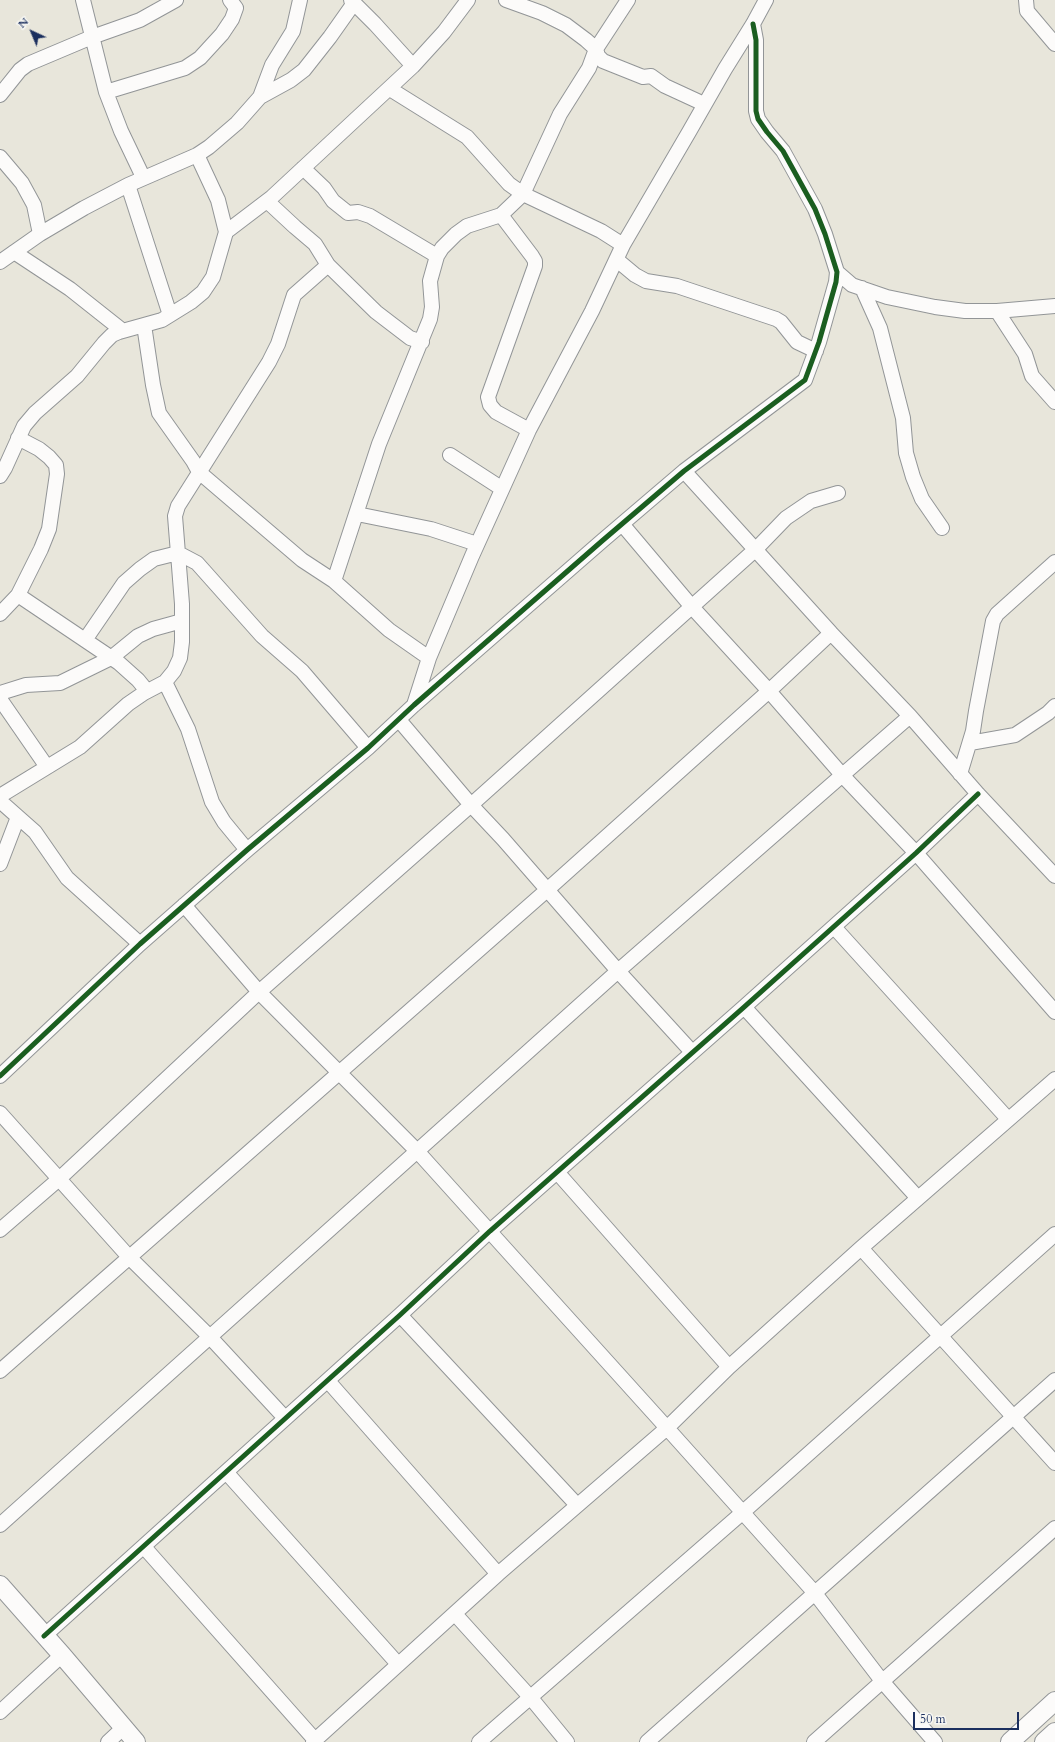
<!DOCTYPE html>
<style>
body{margin:0}
#map{position:relative;width:1055px;height:1742px;overflow:hidden;background:#e8e6db;font-family:Cardo,serif}
canvas{display:block}
.north{position:absolute;left:12px;top:12px;width:40px;height:40px;-webkit-text-stroke:3px #f6f6f2;paint-order:stroke;rotate:316deg;font-size:11px;font-weight:700;line-height:16px;text-align:center;color:#1b2f5e}
.north::after{content:'';display:block;margin:auto;width:14px;height:18px;background:#1b2f5e;clip-path:polygon(50% 0,100% 100%,50% 72%,0 100%)}
.scale{position:absolute;left:913px;top:1712px;width:106px;height:18px;box-sizing:border-box;border:2px solid #1b2f5e;border-top:0;padding-left:5px;font-size:12px;line-height:14px;white-space:nowrap;color:#1b2f5e;-webkit-text-stroke:3px #f6f6f2;paint-order:stroke}
</style>
<div id="map">
<canvas width="1055" height="1742"></canvas>
<div class="north">N</div>
<div class="scale">50 m</div>
</div>
<script>
const ctx = document.querySelector('canvas').getContext('2d');
ctx.lineJoin = 'round';
const toPath = rows => new Path2D(rows.map(r => 'M' + r).join(''));
function trace(path, color, width, dash) { ctx.strokeStyle = color; ctx.lineWidth = width; ctx.lineCap = dash ? 'butt' : 'round'; ctx.setLineDash(dash || []); ctx.stroke(path); }
const minor = toPath([
 [83,0,106,92,121,131,143,177],
 [351,0,375,24,413,66],
 [506,0,542,13,566,25,586,40,596,49,598,56,603,61,643,77,651,76,665,86,704,104],
 [1026,0,1027,11,1055,44],
 [390,89,467,137,509,184,523,194,601,231,623,245],
 [106,92,185,68,200,58,222,34,232,19,236,8,230,0],
 [0,95,20,70,28,64,92,37,140,20,176,0],
 [260,97,272,65,293,31,300,0],
 [0,157,22,183,34,205,40,234],
 [303,168,324,188,333,201,348,213,358,212,370,216,437,256],
 [128,185,170,315],
 [267,201,295,227,315,244,328,265,376,312,410,338,422,342],
 [501,215,532,256,535,261,535,266,488,397,490,405,496,412,529,430],
 [226,232,272,197,413,66,444,32,468,0],
 [14,252,70,289,123,331],
 [617,260,635,275,646,281,677,286,776,319,781,322,797,342,816,351],
 [0,262,40,234,84,208,128,185,197,155,209,147,237,123,260,97,291,80,304,70,330,37,354,3],
 [837,272,852,285,887,297,935,307,965,311,997,311,1055,306],
 [862,288,880,328,903,418,906,453,913,477,922,499,942,528],
 [997,311,1025,354,1032,376,1055,402],
 [144,325,153,385,159,413,193,461,199,472,302,560,334,581,389,630,429,658],
 [450,455,501,488],
 [684,471,831,633,910,716,978,794,1055,876],
 [0,476,5,468,24,426,35,413,77,376,104,343,112,335,119,332,162,320,191,302,203,292,213,277,226,232,218,200,197,155],
 [357,514,431,529,477,544],
 [622,524,692,607,769,691,843,776,916,853,1055,1012],
 [334,581,379,444,430,319,432,307,430,281,437,256,442,248,456,234,467,226,501,215,523,194,560,114,589,68,596,49,628,0],
 [18,595,119,663,138,680,147,691],
 [0,614,18,595,41,549,49,529,57,474,56,465,49,457,39,449,18,438],
 [85,640,124,583,140,569,154,559,178,553,197,563,262,636,302,671,368,748],
 [165,682,188,729,212,802,224,822,247,850],
 [0,693,26,685,60,683,111,658,138,636,153,629,182,621],
 [0,699,47,767],
 [414,705,429,658,472,556,529,430,592,311,623,245,689,132,725,69,753,24,766,0],
 [399,720,471,805,503,839,618,971,692,1052],
 [970,743,1015,735,1048,713,1055,706],
 [960,774,973,731,976,711,993,621,997,614,1055,562],
 [0,796,80,747,128,704,144,693,165,682,174,671,180,658,182,642,182,604,175,516,178,506,269,362,278,344,294,295,328,265],
 [0,801,35,832,67,878,140,944],
 [0,864,18,817],
 [184,905,259,992,418,1152,667,1428,814,1592,882,1681,935,1742],
 [834,927,1008,1119],
 [744,1007,917,1197],
 [0,1076,140,944,247,850,368,748,414,705,602,541,684,471,805,380,819,342,836,282,837,272,825,234,815,209,783,151,767,132,758,119,756,111,756,40,753,24],
 [0,1113,129,1257,210,1337,285,1418],
 [557,1172,729,1367],
 [0,1230,59,1179,259,992,471,805,756,549,786,518,811,501,838,493],
 [861,1248,1055,1463],
 [400,1315,577,1505],
 [0,1371,547,890,769,691,831,633],
 [328,1381,498,1574],
 [226,1472,398,1664],
 [0,1525,618,971,910,716],
 [144,1547,315,1740],
 [455,1614,531,1698,567,1742],
 [44,1636,400,1315,490,1231,744,1007,916,853,978,794],
 [0,1712,62,1655],
 [108,1742,123,1728],
 [313,1742,498,1574,667,1428,729,1367,861,1248,1055,1079],
 [479,1742,742,1513,1055,1234],
 [647,1742,1055,1380],
 [814,1742,1055,1528]
]);
const major = toPath([
 [0,1585,62,1655,136,1742],
 [1010,1742,1055,1701],
 [1044,1742,1055,1732]
]);
const cycleway = toPath([
 [0,1076,140,944,247,850,368,748,414,705,602,541,684,471,805,380,819,342,836,282,837,272,825,234,815,209,783,151,767,132,758,119,756,111,756,40,753,24],
 [44,1636,400,1315,490,1231,744,1007,916,853,978,794]
]);
trace(minor, '#929597', 16);
trace(major, '#929597', 20);
trace(minor, '#fcfbfa', 14);
trace(major, '#fcfbfa', 18);
trace(cycleway, '#1b5e20', 5);
</script>
